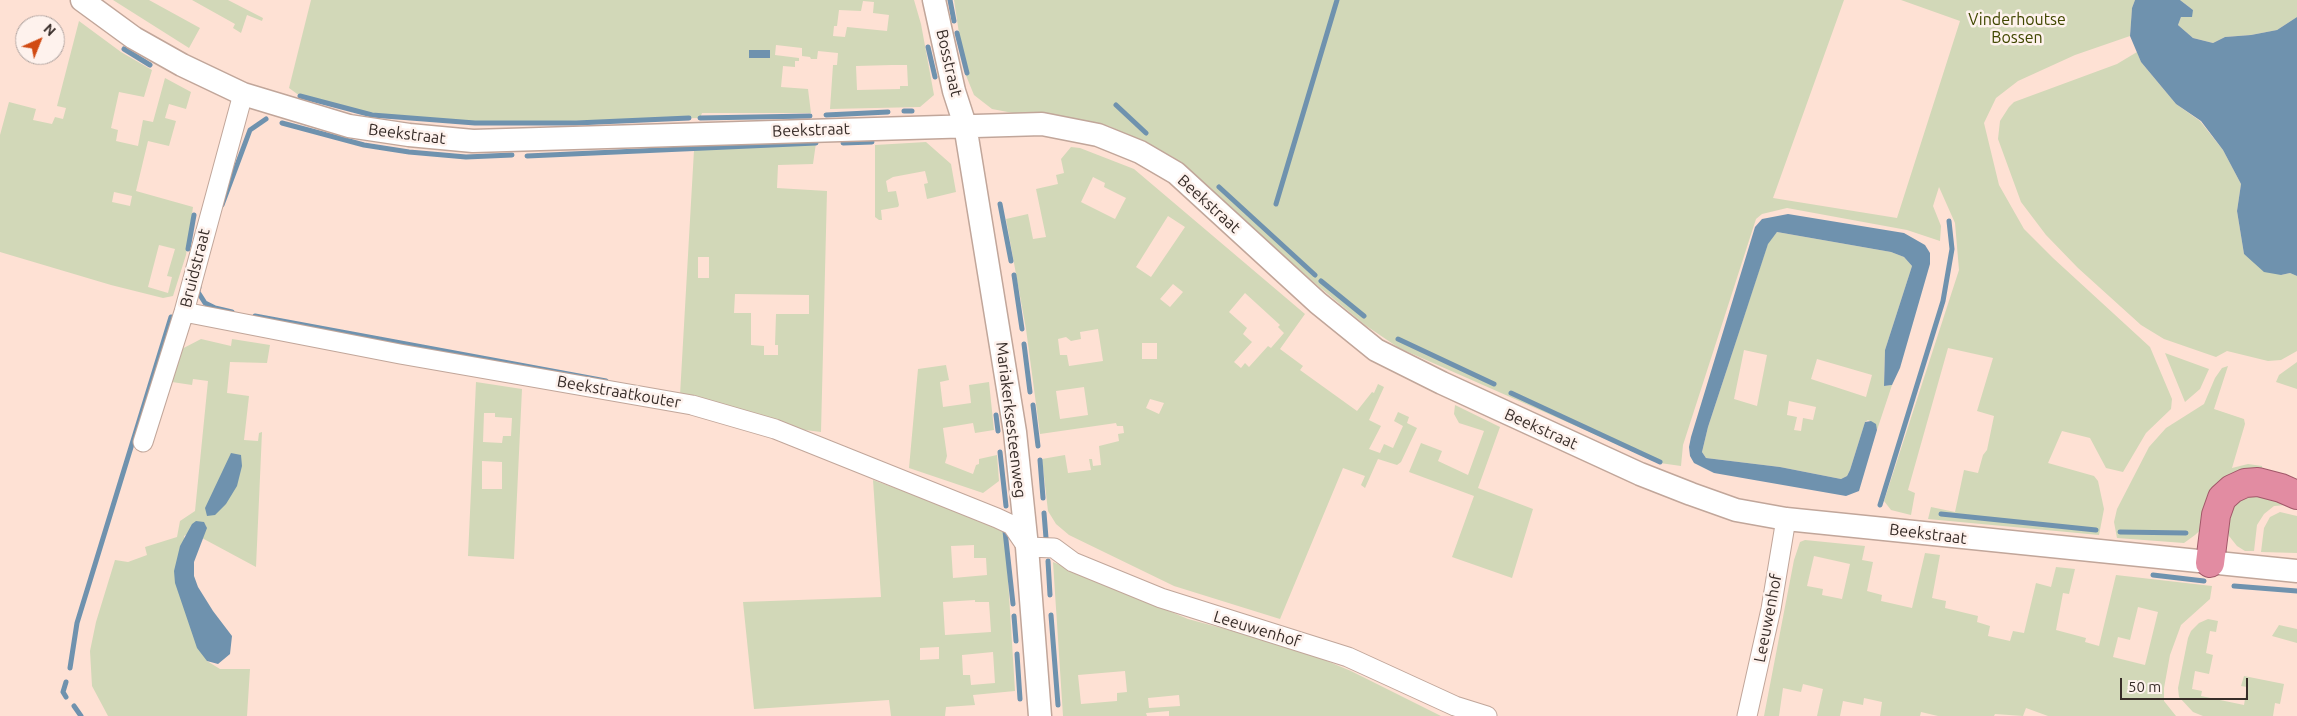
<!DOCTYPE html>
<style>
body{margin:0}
#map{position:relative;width:2297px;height:716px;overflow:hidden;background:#fee1d4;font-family:Ubuntu,sans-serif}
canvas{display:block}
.north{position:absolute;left:15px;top:15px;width:50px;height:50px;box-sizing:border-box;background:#fef2ed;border:1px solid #afa39f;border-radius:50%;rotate:44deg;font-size:14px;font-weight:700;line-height:20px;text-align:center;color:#382d29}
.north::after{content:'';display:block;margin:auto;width:18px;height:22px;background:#d14b13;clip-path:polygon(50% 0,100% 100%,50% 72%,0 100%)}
.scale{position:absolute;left:2120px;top:678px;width:128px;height:22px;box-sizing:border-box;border:2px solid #382d29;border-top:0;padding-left:6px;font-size:15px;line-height:18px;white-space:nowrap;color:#382d29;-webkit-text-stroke:4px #fef2ed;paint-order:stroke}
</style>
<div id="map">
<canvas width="2297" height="716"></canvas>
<div class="north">N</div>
<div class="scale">50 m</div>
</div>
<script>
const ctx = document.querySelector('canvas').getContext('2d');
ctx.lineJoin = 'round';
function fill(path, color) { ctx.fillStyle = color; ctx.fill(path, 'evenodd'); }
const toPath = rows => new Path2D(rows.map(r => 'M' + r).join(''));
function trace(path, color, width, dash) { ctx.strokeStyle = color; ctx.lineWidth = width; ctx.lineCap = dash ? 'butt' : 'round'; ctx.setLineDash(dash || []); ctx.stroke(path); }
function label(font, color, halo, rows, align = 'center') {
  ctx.font = font + ' Ubuntu,sans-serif'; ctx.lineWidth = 5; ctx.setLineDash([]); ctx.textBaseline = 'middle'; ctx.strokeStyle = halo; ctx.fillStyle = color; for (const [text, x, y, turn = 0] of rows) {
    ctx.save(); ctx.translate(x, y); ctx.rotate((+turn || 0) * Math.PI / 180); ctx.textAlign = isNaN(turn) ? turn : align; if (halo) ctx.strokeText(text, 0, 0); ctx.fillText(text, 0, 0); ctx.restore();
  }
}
const green = toPath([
 [113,0,149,0,200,28,189,48],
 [192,0,228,0,263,18,262,21,247,15,241,33,233,28,235,24],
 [311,0,914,0,921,24,934,95,920,107,830,109,833,65,837,65,838,53,818,51,817,59,811,59,810,57,802,56,802,48,776,45,775,55,799,58,799,61,795,61,795,67,783,66,781,87,808,89,811,113,702,113,700,118,475,123,372,115,300,96,289,88],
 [863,1,874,2,873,13,889,15,887,31,847,27,845,37,833,36,834,26,837,26,839,10,861,11],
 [892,65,907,65,908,86,900,86,900,89,857,90,856,66],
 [954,0,1844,0,1773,198,1897,218,1960,21,1901,0,2135,0,2132,8,2130,36,2075,55,2018,81,1996,98,1984,123,1999,185,2024,229,2053,258,2150,347,2172,399,2171,409,2146,433,2123,472,2106,468,2090,438,2062,431,2048,463,2094,476,2098,481,2104,509,2099,535,1928,519,1931,507,1955,512,1964,470,1978,473,1983,455,1987,450,1994,416,1977,411,1993,358,1948,348,1908,490,1915,493,1911,515,1891,510,1884,501,1959,270,1955,223,1939,187,1933,206,1941,226,1940,241,1907,230,1787,208,1762,214,1756,219,1683,445,1681,466,1660,463,1399,348,1365,325,1317,285,1173,157,1109,126,1049,115,1013,113,992,109,974,95,965,73],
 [2180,0,2297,0,2297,17,2277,30,2251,35,2225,37,2213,43,2193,38,2178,25,2181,17,2193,10],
 [79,21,121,52,152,70,144,97,119,92,111,128,118,130,116,141,138,146,143,120,153,122,165,78,191,92,186,109,169,104,165,118,176,121,169,146,148,141,136,191,193,207,186,255,173,296,163,298,111,285,0,252,0,135,9,102,36,109,33,120,52,124,55,117,63,119,66,108,57,106],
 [114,192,132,196,130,206,112,202],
 [159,245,175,249,167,276,172,277,168,293,148,287],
 [2137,52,2141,62,2176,104,2200,121,2223,150,2241,184,2237,211,2244,254,2281,275,2290,273,2297,276,2297,351,2281,360,2268,361,2227,351,2216,357,2164,339,2141,325,2078,268,2046,235,2021,202,1998,139,2000,121,2009,107,2014,102,2117,64],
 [926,142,951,164,956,192,927,199,924,184,928,183,925,171,893,177,886,181,888,192,896,191,899,205,898,207,881,210,882,220,879,220,875,217,875,145],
 [816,143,813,164,778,165,777,188,827,191,821,432,789,428,680,395,694,150],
 [698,257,709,257,709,278,698,278],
 [735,294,809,295,809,314,776,314,775,345,778,345,778,355,764,355,764,346,751,345,751,313,734,313],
 [1071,147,1080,148,1134,169,1305,314,1280,349,1303,366,1300,370,1357,411,1372,392,1374,393,1378,384,1384,387,1369,420,1381,426,1369,449,1380,453,1384,444,1393,448,1403,426,1394,421,1398,412,1409,417,1407,423,1417,428,1401,462,1397,465,1378,459,1365,488,1361,485,1365,476,1343,468,1280,619,1174,586,1069,535,1056,524,1048,511,1042,459,1065,455,1068,473,1091,470,1089,459,1092,459,1093,466,1101,465,1099,446,1119,441,1118,434,1124,433,1123,426,1117,426,1116,423,1040,434,1026,329,1006,219,1028,214,1033,239,1046,237,1036,189,1058,184,1056,175,1064,173,1061,159],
 [1093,177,1105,183,1104,187,1126,198,1115,219,1081,202],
 [1168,216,1185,227,1151,277,1136,267],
 [1173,284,1183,292,1170,307,1160,299],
 [1245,293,1280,325,1278,327,1284,333,1271,348,1268,346,1249,367,1245,363,1241,368,1234,362,1252,342,1243,334,1247,328,1229,312],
 [1098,329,1103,361,1069,366,1067,355,1060,355,1058,339,1066,337,1071,341,1081,339,1080,332],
 [1142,343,1157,343,1157,359,1142,359],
 [1084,387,1088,415,1060,419,1056,391],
 [1150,399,1164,403,1159,414,1146,408],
 [1777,232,1891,252,1904,257,1912,266,1885,350,1884,386,1892,385,1877,430,1875,424,1868,420,1865,422,1850,470,1847,476,1841,479,1780,467,1706,458,1702,452,1708,427,1768,243],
 [1744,350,1767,355,1757,406,1734,399],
 [1817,359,1872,375,1866,397,1811,379],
 [1789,401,1816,407,1813,420,1803,418,1801,431,1794,430,1797,417,1787,415],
 [201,339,231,346,232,339,270,345,267,363,230,362,227,393,249,396,244,440,258,441,259,433,262,432,256,567,202,538,206,525,184,536,207,661,220,669,250,669,247,716,108,716,92,686,90,651,96,622,115,560,128,562,147,555,145,547,177,537,180,521,195,511,208,381,193,379,192,385,172,382,176,352],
 [2165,353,2209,369,2200,389,2185,402],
 [2297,362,2297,389,2276,382,2279,375],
 [946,365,949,380,940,382,943,407,971,403,969,385,989,382,994,430,975,433,973,423,943,428,947,456,945,463,973,474,976,465,979,464,979,459,997,455,999,481,983,493,909,468,918,369],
 [2228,366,2214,409,2244,419,2245,424,2232,468,2248,464,2262,466,2262,473,2195,535,2184,543,2117,538,2114,522,2117,509,2149,447,2166,428,2204,404,2215,378,2222,368],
 [476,382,522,389,514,559,468,556],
 [484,413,495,413,495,417,512,418,511,436,503,436,502,443,483,442],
 [482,461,502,462,502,489,482,489],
 [1455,405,1500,427,1478,488,1533,509,1512,578,1452,557,1474,496,1409,472,1421,443,1442,451,1438,461,1468,475,1484,431,1459,423,1454,414],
 [873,480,986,521,1005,531,1015,691,973,695,975,705,946,707,945,716,891,716,889,700,754,709,743,602,881,597],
 [974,545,974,558,986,558,987,575,953,578,951,546],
 [975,600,975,602,989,602,991,632,945,635,943,602],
 [939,647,939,659,920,660,920,648],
 [993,652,995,683,971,685,970,675,963,675,962,655],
 [2259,493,2286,505,2274,506,2264,514,2257,525,2254,551,2245,551,2237,546,2229,536,2226,521,2235,500],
 [2280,512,2297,516,2297,553,2261,552,2264,528,2270,517],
 [1805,540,1865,546,1862,560,1873,562,1867,591,1882,595,1881,601,1912,608,1925,553,1940,555,1932,598,1946,601,1945,608,1978,616,1977,622,1990,626,1988,636,2010,641,2013,631,2024,633,2036,583,2051,587,2056,567,2075,569,2069,594,2063,593,2056,630,2086,638,2085,642,2099,646,2116,575,2212,586,2210,599,2181,625,2170,655,2164,688,2164,701,2176,716,2048,716,2026,708,2023,716,1995,714,1994,716,1938,716,1921,712,1920,716,1880,716,1882,702,1864,698,1863,705,1843,701,1840,716,1817,716,1823,689,1803,684,1801,692,1783,688,1779,716,1764,716,1794,560,1800,542],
 [1814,556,1850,564,1842,599,1822,595,1823,589,1807,586],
 [2138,607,2158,612,2145,665,2113,657,2118,637,2130,640],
 [1053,562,1188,619,1296,648,1351,671,1441,716,1169,716,1169,711,1146,713,1147,716,1063,716],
 [1125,671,1127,692,1117,693,1117,701,1081,704,1078,675],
 [1179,695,1180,706,1149,708,1148,698],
 [2208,619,2218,621,2216,632,2210,631,2206,653,2213,655,2209,674,2195,671,2192,689,2202,691,2201,696,2244,705,2247,687,2241,686,2244,676,2284,684,2280,704,2275,703,2273,716,2203,716,2193,712,2179,697,2178,688,2188,638,2191,631,2199,623],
 [2279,625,2297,629,2297,643,2272,636]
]);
const water = toPath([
 [2135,0,2180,0,2193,10,2192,17,2181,17,2178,25,2193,38,2213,43,2225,37,2251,35,2277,30,2297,17,2297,276,2290,273,2281,275,2264,272,2244,254,2237,211,2241,184,2223,150,2201,121,2176,104,2141,62,2130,36,2132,8],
 [749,50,770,50,770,58,749,58],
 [1788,214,1904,233,1925,245,1930,253,1930,264,1900,368,1892,385,1884,386,1885,350,1912,266,1904,257,1891,252,1777,232,1768,244,1708,427,1702,452,1706,458,1780,467,1841,479,1847,476,1850,470,1865,422,1871,421,1876,424,1877,430,1859,491,1846,496,1714,473,1694,463,1690,456,1689,447,1691,437,1755,227,1762,219],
 [231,453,241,455,242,466,237,486,226,504,215,515,207,516,205,508],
 [196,521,204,522,207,528,194,562,194,576,198,587,213,611,232,636,230,654,218,664,207,661,197,648,175,583,174,571,180,546,192,524]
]);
const stream = toPath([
 [950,0,954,21],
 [957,33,967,73],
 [928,47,935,77],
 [124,49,150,65],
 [300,96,372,115,475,123,576,123,689,118],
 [1116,105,1146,133],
 [904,111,912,111],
 [826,115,888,112],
 [700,118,810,116],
 [282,123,364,145,409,152,466,157,512,155],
 [843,143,872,142],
 [527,156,816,143],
 [1219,187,1315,275],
 [1000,204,1011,261],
 [1276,204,1337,0],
 [222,205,250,130,266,119],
 [188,249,194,215],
 [1014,275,1022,329],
 [1321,281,1364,316],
 [199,287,198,292,205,303,215,308,232,312],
 [255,316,606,381],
 [1398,339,1494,384],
 [1024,344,1030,392],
 [1511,393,1660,462],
 [1033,405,1038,446],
 [996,415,998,431],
 [1000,452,1006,506],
 [1040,460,1043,498],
 [1880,505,1943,301,1952,249,1949,221],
 [1044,513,1046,538],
 [1941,514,2096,530],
 [1005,531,1013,604],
 [2120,532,2186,533],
 [1048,561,1050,595],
 [2153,575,2204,581],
 [2234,586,2297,591],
 [1051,615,1058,705],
 [1014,616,1016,641],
 [1017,654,1020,699],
 [70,668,77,623,171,317],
 [66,697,63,692,66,682],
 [74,706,81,716]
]);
const minor = toPath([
 [184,312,400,354,692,405,775,429,997,518,1012,525,1027,547,1054,548,1073,562,1161,598,1348,657,1455,706,1487,716],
 [143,442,184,312,243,94],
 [1747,716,1771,609,1786,519]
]);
const tertiary = toPath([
 [82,0,134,38,182,65,243,94,349,126,409,135,473,141,1042,124,1098,135,1140,152,1176,173,1318,303,1376,350,1442,383,1640,474,1691,494,1736,510,1786,519,2297,571],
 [934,0,954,91,965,125,1015,432,1027,547,1040,716]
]);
const trunk = toPath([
 [2210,563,2216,515,2222,498,2232,489,2245,483,2258,482,2281,488,2297,495]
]);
const parkNames = [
 ["Vinderhoutse",2017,20],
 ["Bossen",2017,38]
];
const streetNames = [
 ["Bosstraat",949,63,77],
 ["Beekstraat",811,130,-2],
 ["Beekstraat",407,134,7],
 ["Beekstraat",1209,204,42],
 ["Bruidstraat",195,268,-76],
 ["Beekstraatkouter",619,392,10],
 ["Mariakerksesteenweg",1011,420,83],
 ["Beekstraat",1541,429,24],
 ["Beekstraat",1928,534,7],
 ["Leeuwenhof",1768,618,-79],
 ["Leeuwenhof",1257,629,17]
];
fill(green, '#d2d8b8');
fill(water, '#6f92ae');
trace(stream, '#6f92ae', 5);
trace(minor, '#c1a69a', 21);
trace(tertiary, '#c1a69a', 25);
trace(trunk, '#a15869', 30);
trace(minor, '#fff', 19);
trace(tertiary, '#fff', 22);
trace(trunk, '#e28ca2', 28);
label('16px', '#404700', '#fef2ed', parkNames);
label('16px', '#382d29', '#fef2ed', streetNames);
</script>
